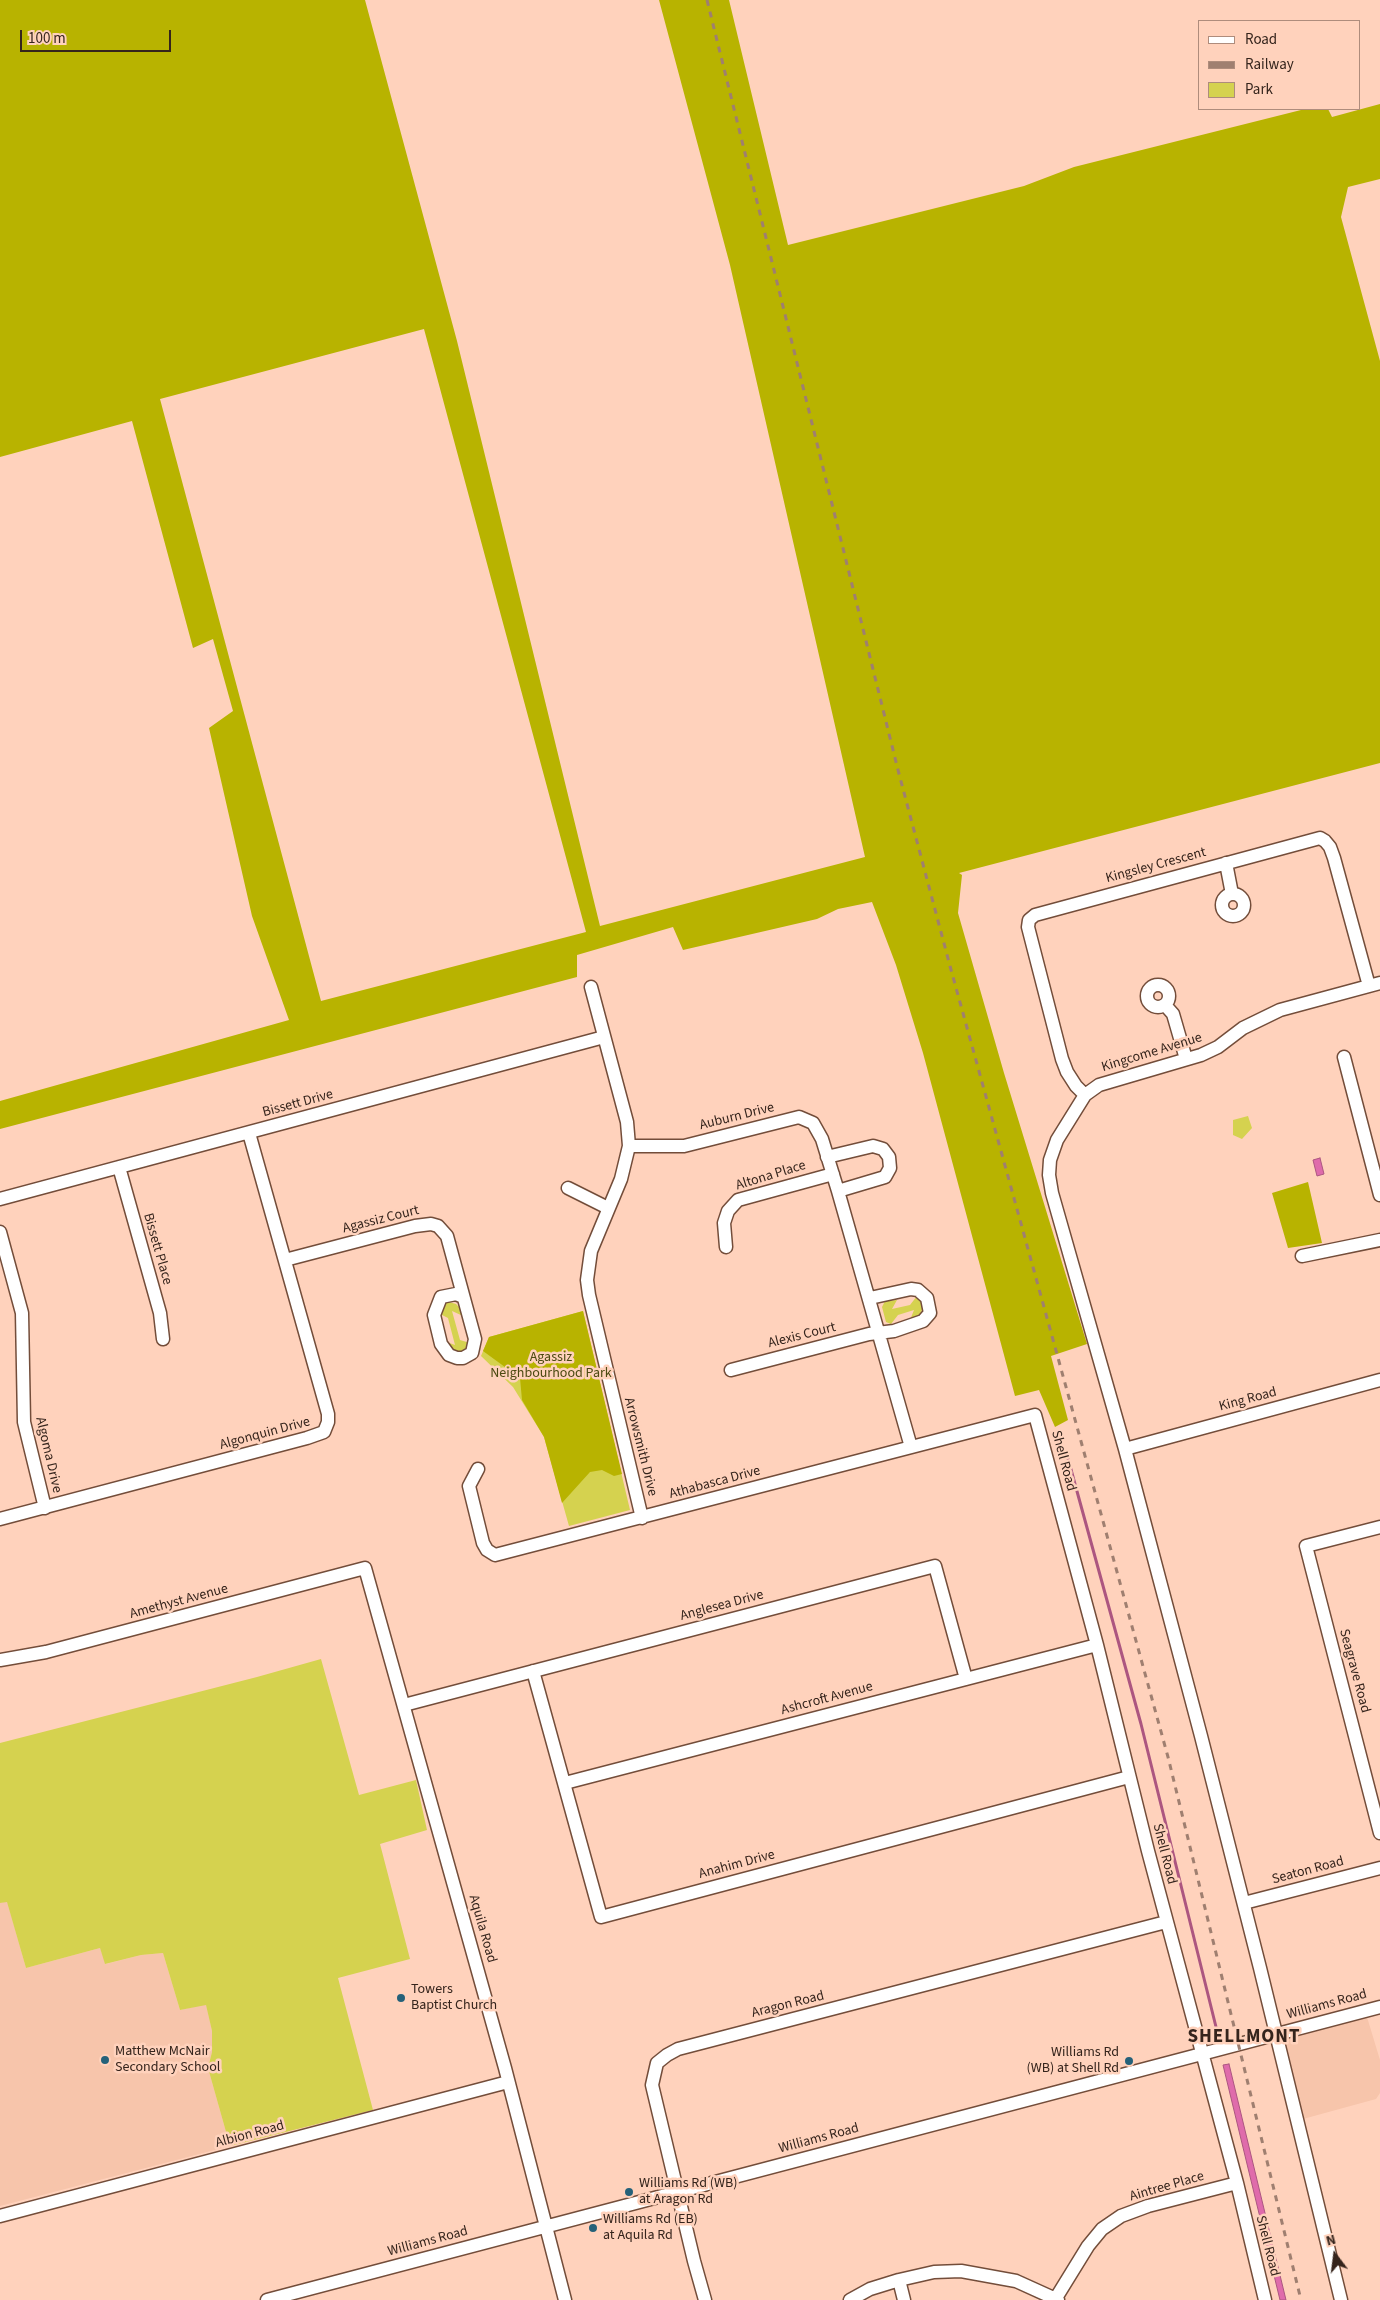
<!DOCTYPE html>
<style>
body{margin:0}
#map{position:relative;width:1380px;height:2300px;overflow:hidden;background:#ffd2bc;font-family:"Source Sans 3",sans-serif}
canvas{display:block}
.legend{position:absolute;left:1198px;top:20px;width:162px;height:90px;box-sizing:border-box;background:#ffd2bc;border:1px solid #ae8c7c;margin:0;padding:6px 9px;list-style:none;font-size:15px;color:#35241c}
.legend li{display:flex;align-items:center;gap:10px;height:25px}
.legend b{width:25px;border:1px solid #ae8c7c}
.north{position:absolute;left:1310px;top:2230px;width:50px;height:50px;-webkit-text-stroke:4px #ffd2bc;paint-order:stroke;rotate:345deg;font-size:14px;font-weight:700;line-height:20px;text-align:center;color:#35241c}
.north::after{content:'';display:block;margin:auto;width:18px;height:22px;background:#35241c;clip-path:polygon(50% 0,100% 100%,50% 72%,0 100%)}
.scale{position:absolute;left:20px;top:30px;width:151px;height:22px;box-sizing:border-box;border:2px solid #35241c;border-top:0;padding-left:6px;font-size:15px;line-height:18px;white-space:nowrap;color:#35241c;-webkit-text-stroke:4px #ffd2bc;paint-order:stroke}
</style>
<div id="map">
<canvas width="1380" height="2300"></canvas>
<ul class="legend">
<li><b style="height:6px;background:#fff"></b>Road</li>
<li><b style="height:6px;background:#9f7f70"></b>Railway</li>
<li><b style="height:14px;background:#d5d24f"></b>Park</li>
</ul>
<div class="north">N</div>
<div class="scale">100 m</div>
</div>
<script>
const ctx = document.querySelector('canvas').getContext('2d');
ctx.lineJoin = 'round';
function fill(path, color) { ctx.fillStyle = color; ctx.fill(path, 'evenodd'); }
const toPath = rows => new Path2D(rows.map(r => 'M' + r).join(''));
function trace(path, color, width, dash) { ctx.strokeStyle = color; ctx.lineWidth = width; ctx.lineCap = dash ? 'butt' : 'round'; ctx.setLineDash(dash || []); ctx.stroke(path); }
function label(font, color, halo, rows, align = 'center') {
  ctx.font = font + ' "Source Sans 3",sans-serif'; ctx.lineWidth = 5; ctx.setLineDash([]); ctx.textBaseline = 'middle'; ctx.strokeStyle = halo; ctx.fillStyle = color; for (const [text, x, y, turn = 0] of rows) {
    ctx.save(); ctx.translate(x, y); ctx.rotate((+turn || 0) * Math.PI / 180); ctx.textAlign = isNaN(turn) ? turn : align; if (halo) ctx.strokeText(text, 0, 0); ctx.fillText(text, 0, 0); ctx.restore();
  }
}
const built = toPath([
 [7,1901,26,1968,100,1948,106,1964,141,1955,163,1953,180,2010,206,2004,212,2031,212,2052,208,2068,230,2146,0,2206,0,1903],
 [1367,2017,1380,2060,1380,2093,1376,2099,1303,2119,1283,2038]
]);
const green = toPath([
 [1248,1116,1252,1128,1242,1139,1233,1135,1233,1120],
 [917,1296,921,1299,923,1308,919,1316,910,1320,914,1310,898,1315,891,1324,886,1322,882,1307,885,1301,897,1300,892,1309,910,1305],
 [449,1302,456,1304,461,1309,463,1316,452,1311,460,1340,470,1343,465,1351,456,1354,444,1341,455,1345,448,1318,438,1313,445,1303],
 [583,1311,630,1510,569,1526,544,1437,513,1387,481,1356,489,1337],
 [321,1659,359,1795,416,1780,427,1830,380,1844,410,1959,338,1978,373,2110,230,2146,208,2068,212,2052,212,2031,206,2005,180,2010,163,1953,141,1955,105,1964,100,1948,26,1968,7,1902,0,1903,0,1743,257,1677]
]);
const forest = toPath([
 [0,0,365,0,457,341,600,926,865,857,730,265,659,0,729,0,788,245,1024,186,1074,167,1305,109,1328,109,1332,117,1380,104,1380,179,1348,187,1341,217,1380,361,1380,763,959,873,962,875,958,913,1004,1073,1087,1344,1051,1356,1068,1420,1055,1427,1039,1390,1015,1396,923,1053,896,965,872,902,838,909,817,919,683,950,673,927,577,955,577,977,0,1129,0,1101,289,1020,252,916,209,728,233,711,213,639,193,648,132,421,0,457],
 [424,329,586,932,321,1001,160,399],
 [1308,1182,1322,1243,1288,1248,1272,1193],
 [583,1311,622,1474,614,1476,602,1470,590,1472,562,1503,544,1437,522,1400,520,1378,483,1351,489,1337]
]);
const water = toPath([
 [1320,1158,1324,1174,1317,1176,1313,1160,1320,1158],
 [1229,2064,1286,2300,1280,2300,1223,2065,1229,2064]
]);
const stream = toPath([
 [1067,1455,1141,1724,1218,2035]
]);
const minor = toPath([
 [1226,863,1232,894],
 '1222 905a11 11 0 1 1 22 0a11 11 0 1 1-22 0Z',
 '1147 996a11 11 0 1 1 22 0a11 11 0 1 1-22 0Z',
 [591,987,627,1122,629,1146,621,1179,591,1251,587,1280,589,1295,642,1518],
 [1165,1005,1173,1014,1186,1059],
 [1344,1057,1380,1195],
 [1085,1095,1076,1086,1067,1072,1062,1059,1028,927,1029,920,1035,915,1320,838,1325,841,1330,847,1334,858,1369,986],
 [629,1146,684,1146,799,1117,813,1123,822,1139,838,1191,911,1447],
 [827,1157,873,1146,883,1149,889,1157,890,1168,885,1177,838,1191],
 [119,1167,160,1313,163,1339],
 [568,1188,608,1208],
 [0,1199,604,1037],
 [0,1232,22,1313,24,1422,45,1508],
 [726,1247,724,1223,728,1211,738,1200,833,1174],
 [1302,1256,1380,1240],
 [285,1260,415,1226,431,1224,438,1226,447,1236,475,1339,472,1353,463,1358,457,1358,449,1355,441,1344,434,1315,441,1297,456,1294,463,1297],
 [731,1370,869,1334,894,1331,923,1321,930,1313,927,1298,918,1290,911,1289,870,1298],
 [1125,1449,1380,1380],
 [478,1469,469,1486,483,1543,487,1550,495,1555,1035,1415,1097,1645,1148,1851,1237,2183,1265,2300],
 [0,1519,307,1438,324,1432,328,1422,328,1414,249,1133],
 [1380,1527,1306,1546,1380,1833],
 [0,1660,46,1652,365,1568,505,2068,565,2300],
 [533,1671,601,1917,1129,1777],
 [404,1705,935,1566,966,1679],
 [565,1783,1097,1645],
 [1244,1903,1380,1868],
 [0,2216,508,2082],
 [899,2280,904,2300],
 [1056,2298,1088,2246,1102,2229,1121,2216,1148,2206,1237,2183],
 [267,2300,1380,2007],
 [705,2300,694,2261,652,2085,657,2063,667,2055,678,2049,1166,1922],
 [850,2300,870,2289,899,2280,934,2272,961,2271,1016,2281,1058,2300],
 [1341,2300,1260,1968,1201,1736,1125,1449,1052,1193,1049,1175,1050,1160,1057,1140,1085,1095,1099,1085,1201,1055,1218,1047,1243,1028,1280,1010,1380,983]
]);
const rail = toPath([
 [707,0,898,770,950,966,1168,1757,1301,2300]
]);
const markers = [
 [401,1998,5,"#256179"],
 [105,2060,5,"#256179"],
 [1129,2061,5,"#256179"],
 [629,2192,5,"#256179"],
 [593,2228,5,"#256179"]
];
const streetNames = [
 ["Kingsley Crescent",1156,866,-15],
 ["Kingcome Avenue",1152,1053,-17],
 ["Bissett Drive",298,1104,-15],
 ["Auburn Drive",737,1117,-14],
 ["Altona Place",771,1176,-17],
 ["Agassiz Court",381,1220,-14],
 ["Bissett Place",157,1249,74],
 ["Alexis Court",802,1336,-14],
 ["King Road",1248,1400,-15],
 ["Algonquin Drive",265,1434,-15],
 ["Arrowsmith Drive",640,1447,76],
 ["Algoma Drive",48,1455,77],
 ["Shell Road",1063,1461,75],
 ["Athabasca Drive",715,1483,-15],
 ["Amethyst Avenue",179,1602,-15],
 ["Anglesea Drive",722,1606,-15],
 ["Seagrave Road",1354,1671,75],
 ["Ashcroft Avenue",827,1699,-15],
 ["Shell Road",1164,1854,76],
 ["Anahim Drive",737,1865,-15],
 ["Seaton Road",1308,1871,-15],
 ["Aquila Road",482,1929,74],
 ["Aragon Road",788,2005,-14],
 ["Williams Road",1327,2005,-15],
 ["Albion Road",250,2135,-15],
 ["Williams Road",819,2139,-15],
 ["Aintree Place",1167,2187,-16],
 ["Williams Road",428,2242,-15],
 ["Shell Road",1267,2246,76]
];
const parkNames = [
 ["Agassiz",551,1358],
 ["Neighbourhood Park",551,1374]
];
const poiNames = [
 ["Towers",411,1990],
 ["Baptist Church",411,2006],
 ["Matthew McNair",115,2052],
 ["Secondary School",115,2068],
 ["Williams Rd",1119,2053,"right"],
 ["(WB) at Shell Rd",1119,2069,"right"],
 ["Williams Rd (WB)",639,2184],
 ["at Aragon Rd",639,2200],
 ["Williams Rd (EB)",603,2220],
 ["at Aquila Rd",603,2236]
];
const districtNames = [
 ["SHELLMONT",1244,2038]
];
fill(built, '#f7c5ab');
fill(green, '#d5d24f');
fill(forest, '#b8b300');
fill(water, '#df6bab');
trace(water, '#ac5680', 1);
trace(stream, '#ac5680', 3);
trace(minor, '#734d3a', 15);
trace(minor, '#fff', 12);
trace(rail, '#9f7f70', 3, [6, 6]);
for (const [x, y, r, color] of markers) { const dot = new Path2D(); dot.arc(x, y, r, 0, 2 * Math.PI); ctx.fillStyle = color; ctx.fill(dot); trace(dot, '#ffd2bc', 2); }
label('14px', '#35241c', '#ffd2bc', streetNames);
label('14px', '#4c4a11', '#ffd2bc', parkNames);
label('14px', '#35241c', '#ffd2bc', poiNames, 'left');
ctx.letterSpacing = '1px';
label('bold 19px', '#35241c', '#ffd2bc', districtNames);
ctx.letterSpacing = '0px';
</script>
